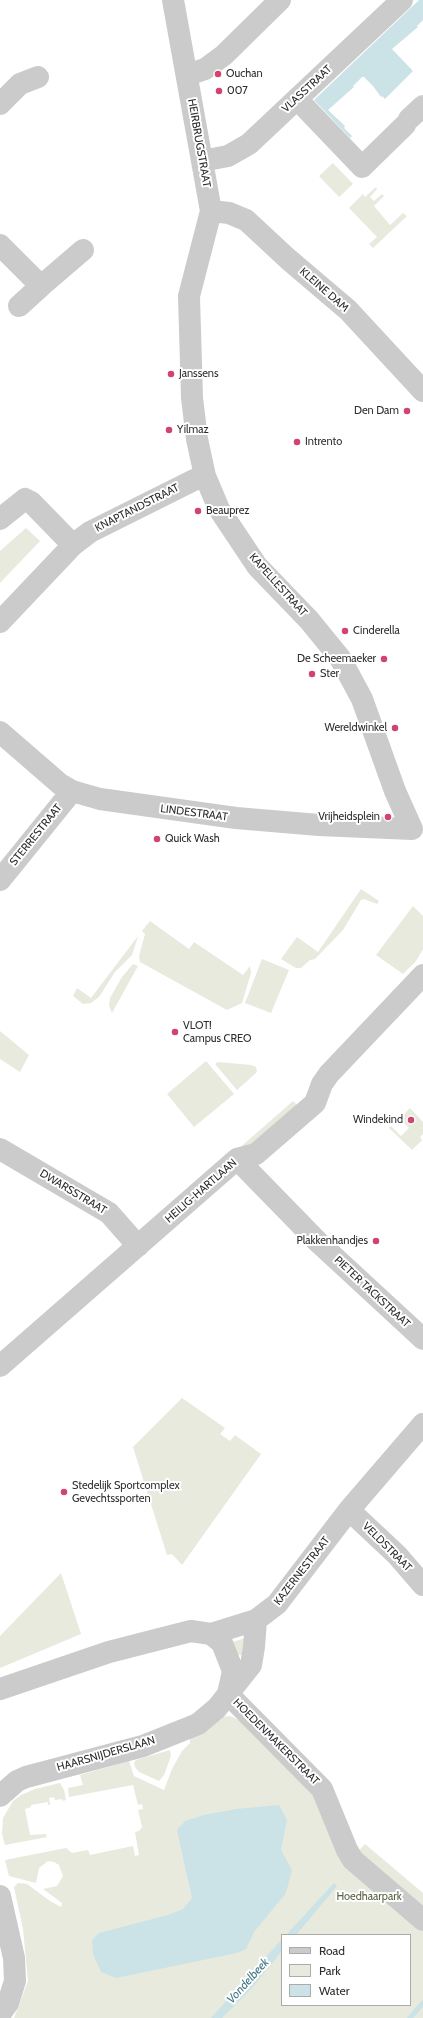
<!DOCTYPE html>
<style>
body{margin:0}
#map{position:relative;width:423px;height:2018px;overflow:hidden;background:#fff;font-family:Cabin,sans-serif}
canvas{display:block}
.legend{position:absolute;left:281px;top:1934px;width:130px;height:72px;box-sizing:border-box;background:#fff;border:1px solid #ababab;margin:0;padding:5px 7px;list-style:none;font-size:12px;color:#2e2e2e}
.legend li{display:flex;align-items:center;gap:8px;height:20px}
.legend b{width:20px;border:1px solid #ababab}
</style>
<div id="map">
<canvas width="423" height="2018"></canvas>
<ul class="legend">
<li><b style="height:5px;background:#cbcbcb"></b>Road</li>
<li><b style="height:11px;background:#e7eadd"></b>Park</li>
<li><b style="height:11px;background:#cbe3e7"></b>Water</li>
</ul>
</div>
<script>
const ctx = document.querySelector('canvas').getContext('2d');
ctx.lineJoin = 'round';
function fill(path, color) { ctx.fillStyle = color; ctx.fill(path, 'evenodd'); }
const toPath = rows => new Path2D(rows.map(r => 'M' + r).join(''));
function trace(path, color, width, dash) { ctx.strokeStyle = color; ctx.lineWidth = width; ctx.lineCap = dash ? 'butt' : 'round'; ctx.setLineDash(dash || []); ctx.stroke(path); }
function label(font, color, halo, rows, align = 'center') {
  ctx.font = font + ' Cabin,sans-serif'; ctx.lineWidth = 4; ctx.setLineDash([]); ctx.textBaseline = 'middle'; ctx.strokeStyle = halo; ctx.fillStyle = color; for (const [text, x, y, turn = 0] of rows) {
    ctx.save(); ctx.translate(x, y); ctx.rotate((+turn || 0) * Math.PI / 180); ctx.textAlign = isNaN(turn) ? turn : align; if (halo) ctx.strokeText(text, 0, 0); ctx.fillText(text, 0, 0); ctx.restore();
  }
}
const green = toPath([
 [333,163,353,184,339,197,319,176],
 [376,187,377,189,370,197,374,201,382,194,384,196,374,206,390,225,403,213,407,216,373,248,369,244,377,237,349,208,363,194,365,197],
 [26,528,40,541,0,583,0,551],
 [361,889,379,901,377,904,364,899,361,900,343,930,315,959,310,960,301,968,296,968,281,959,297,937,318,952],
 [413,906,423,916,423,949,416,961,403,974,376,955],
 [150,921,189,949,194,942,243,975,250,966,251,973,242,1003,227,1010,140,962,139,956,145,934,142,931],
 [138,936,132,955,115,972,99,997,91,1003,83,1004,73,996,77,988,91,998],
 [262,959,289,970,271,1013,245,1003],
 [133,964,138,966,112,1013,109,1006,110,998,122,977],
 [0,1031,29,1055,20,1072,0,1059],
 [206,1061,234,1094,194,1127,167,1094],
 [218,1062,251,1065,256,1067,257,1072,237,1090,215,1064],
 [293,1101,298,1106,251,1145,236,1151],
 [410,1108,423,1122,423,1134,420,1137,422,1140,412,1150,389,1128,391,1126,401,1136,409,1128,400,1118],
 [182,1398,225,1428,220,1434,230,1441,235,1435,261,1454,182,1565,172,1554,167,1555,133,1447],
 [61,1573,81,1634,0,1668,0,1636],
 [246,1638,248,1657,232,1653,232,1642],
 [230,1716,245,1723,313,1788,345,1866,365,1844,423,1893,423,2018,14,2018,28,1981,23,1929,14,1887,18,1883,27,1884,50,1901,61,1907,62,1903,43,1889,57,1886,63,1876,59,1865,54,1862,48,1861,39,1868,36,1883,9,1876,5,1860,66,1848,72,1853,88,1850,90,1855,133,1846,135,1856,139,1855,135,1832,139,1831,142,1827,138,1810,143,1809,142,1804,138,1805,133,1785,69,1797,68,1788,83,1785,80,1775,129,1761,134,1776,164,1790,172,1769,182,1751,190,1743,190,1736,220,1717],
 [282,1935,410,1935,410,2005,282,2005],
 [170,1750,171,1756,164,1775,159,1781,139,1772,135,1767,134,1763,136,1760],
 [60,1783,64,1790,66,1800,63,1801,62,1799,55,1800,54,1797,49,1798,50,1805,48,1805,48,1802,31,1805,31,1807,25,1809,30,1835,46,1834,47,1837,5,1845,2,1834,3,1818,13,1801,21,1795,35,1789]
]);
const water = toPath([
 [419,0,423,0,423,20,417,26,418,27,392,49,413,71,385,99,382,96,381,97,373,86,364,77,362,77,353,86,354,87,328,110,345,126,344,128,352,136,350,138,314,100],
 [279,1805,287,1820,281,1850,292,1870,286,1893,254,1932,246,1949,237,1953,116,1978,101,1972,93,1954,92,1940,99,1933,168,1915,183,1909,192,1898,177,1830,185,1821,204,1815,236,1809],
 [334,1883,337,1886,296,1935,286,1935],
 [282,1939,282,1951,250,1990,222,2018,211,2018]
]);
const stream = toPath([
 [410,2018,423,2003]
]);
const minor = toPath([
 [173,0,211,211,189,296,192,398,197,439,205,476,219,509,257,566,309,620,340,658,362,699,395,791,412,829],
 [187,75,205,69,224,55,280,0],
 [297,99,362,167,405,125],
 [0,104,20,84,38,77],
 [409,119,423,106],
 [202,161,228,156,249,144,402,0],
 [211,211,229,213,246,220,288,259,348,310,423,391],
 [0,245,41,286,83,250],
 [19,306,41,286],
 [0,519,25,499,31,502,73,545],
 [0,622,73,545,90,532,194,480,205,476],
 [0,732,60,784,72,791,100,799,236,818,319,825,412,829],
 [0,880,72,791],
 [0,1149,109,1213,138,1246],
 [237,1159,318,1242,423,1339],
 [0,1366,237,1159,256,1154,315,1103,322,1084,329,1074,423,975],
 [349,1510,397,1555,423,1585],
 [211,1634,222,1643,233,1671,228,1694],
 [0,1689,109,1652,183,1633,191,1631,211,1634,256,1620,277,1604,349,1510,423,1424],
 [228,1694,322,1789,347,1850,353,1860,423,1920],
 [0,1796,17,1781,26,1777,143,1746,198,1724,217,1708,251,1665,254,1647,256,1620],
 [0,1896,14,1958,15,1981,8,2003,0,2014]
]);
const markers = [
 [218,74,4,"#d0446d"],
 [219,91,4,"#d0446d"],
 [171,374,4,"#d0446d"],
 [407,411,4,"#d0446d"],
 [169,430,4,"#d0446d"],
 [297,442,4,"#d0446d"],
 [198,511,4,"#d0446d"],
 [345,631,4,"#d0446d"],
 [384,659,4,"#d0446d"],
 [312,674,4,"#d0446d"],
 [395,728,4,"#d0446d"],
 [388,817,4,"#d0446d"],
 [157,839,4,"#d0446d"],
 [175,1032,4,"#d0446d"],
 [411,1120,4,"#d0446d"],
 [376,1241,4,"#d0446d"],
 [64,1492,4,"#d0446d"]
];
const poiNames = [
 ["Ouchan",226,74],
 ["007",227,91],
 ["Janssens",179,374],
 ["Den Dam",399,411,"right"],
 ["Yilmaz",177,430],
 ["Intrento",305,442],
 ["Beauprez",206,511],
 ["Cinderella",353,631],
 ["De Scheemaeker",376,659,"right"],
 ["Ster",320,674],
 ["Wereldwinkel",387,728,"right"],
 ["Vrijheidsplein",380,817,"right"],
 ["Quick Wash",165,839],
 ["VLOT!",183,1026],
 ["Campus CREO",183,1039],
 ["Windekind",403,1120,"right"],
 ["Plakkenhandjes",368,1241,"right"],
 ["Stedelijk Sportcomplex",72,1486],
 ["Gevechtssporten",72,1499]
];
const streetNames = [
 ["VLASSTRAAT",307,89,-43],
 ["HEIRBRUGSTRAAT",199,143,80],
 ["KLEINE DAM",324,290,41],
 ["KNAPTANDSTRAAT",137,508,-27],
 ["KAPELLESTRAAT",278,585,48],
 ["LINDESTRAAT",194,813,7],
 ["STERRESTRAAT",36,835,-51],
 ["HEILIG-HARTLAAN",201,1191,-41],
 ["DWARSSTRAAT",73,1192,31],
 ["PIETER TACKSTRAAT",372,1292,43],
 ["VELDSTRAAT",387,1547,45],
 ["KAZERNESTRAAT",302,1571,-52],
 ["HOEDENMAKERSTRAAT",276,1742,45],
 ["HAARSNIJDERSLAAN",106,1754,-16]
];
const parkNames = [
 ["Hoedhaarpark",369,1897]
];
const waterNames = [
 ["Vondelbeek",248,1981,-48]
];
fill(green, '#e7eadd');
fill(water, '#cbe3e7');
trace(stream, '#cbe3e7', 5);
trace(minor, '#cbcbcb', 22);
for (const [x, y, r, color] of markers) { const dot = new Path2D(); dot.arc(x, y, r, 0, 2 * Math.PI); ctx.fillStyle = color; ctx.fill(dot); trace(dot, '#fff', 1.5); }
label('11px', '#2e2e2e', '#fff', poiNames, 'left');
label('11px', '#2e2e2e', '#fff', streetNames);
label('11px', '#596441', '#fff', parkNames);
label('italic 12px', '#457b86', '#fff', waterNames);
</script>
